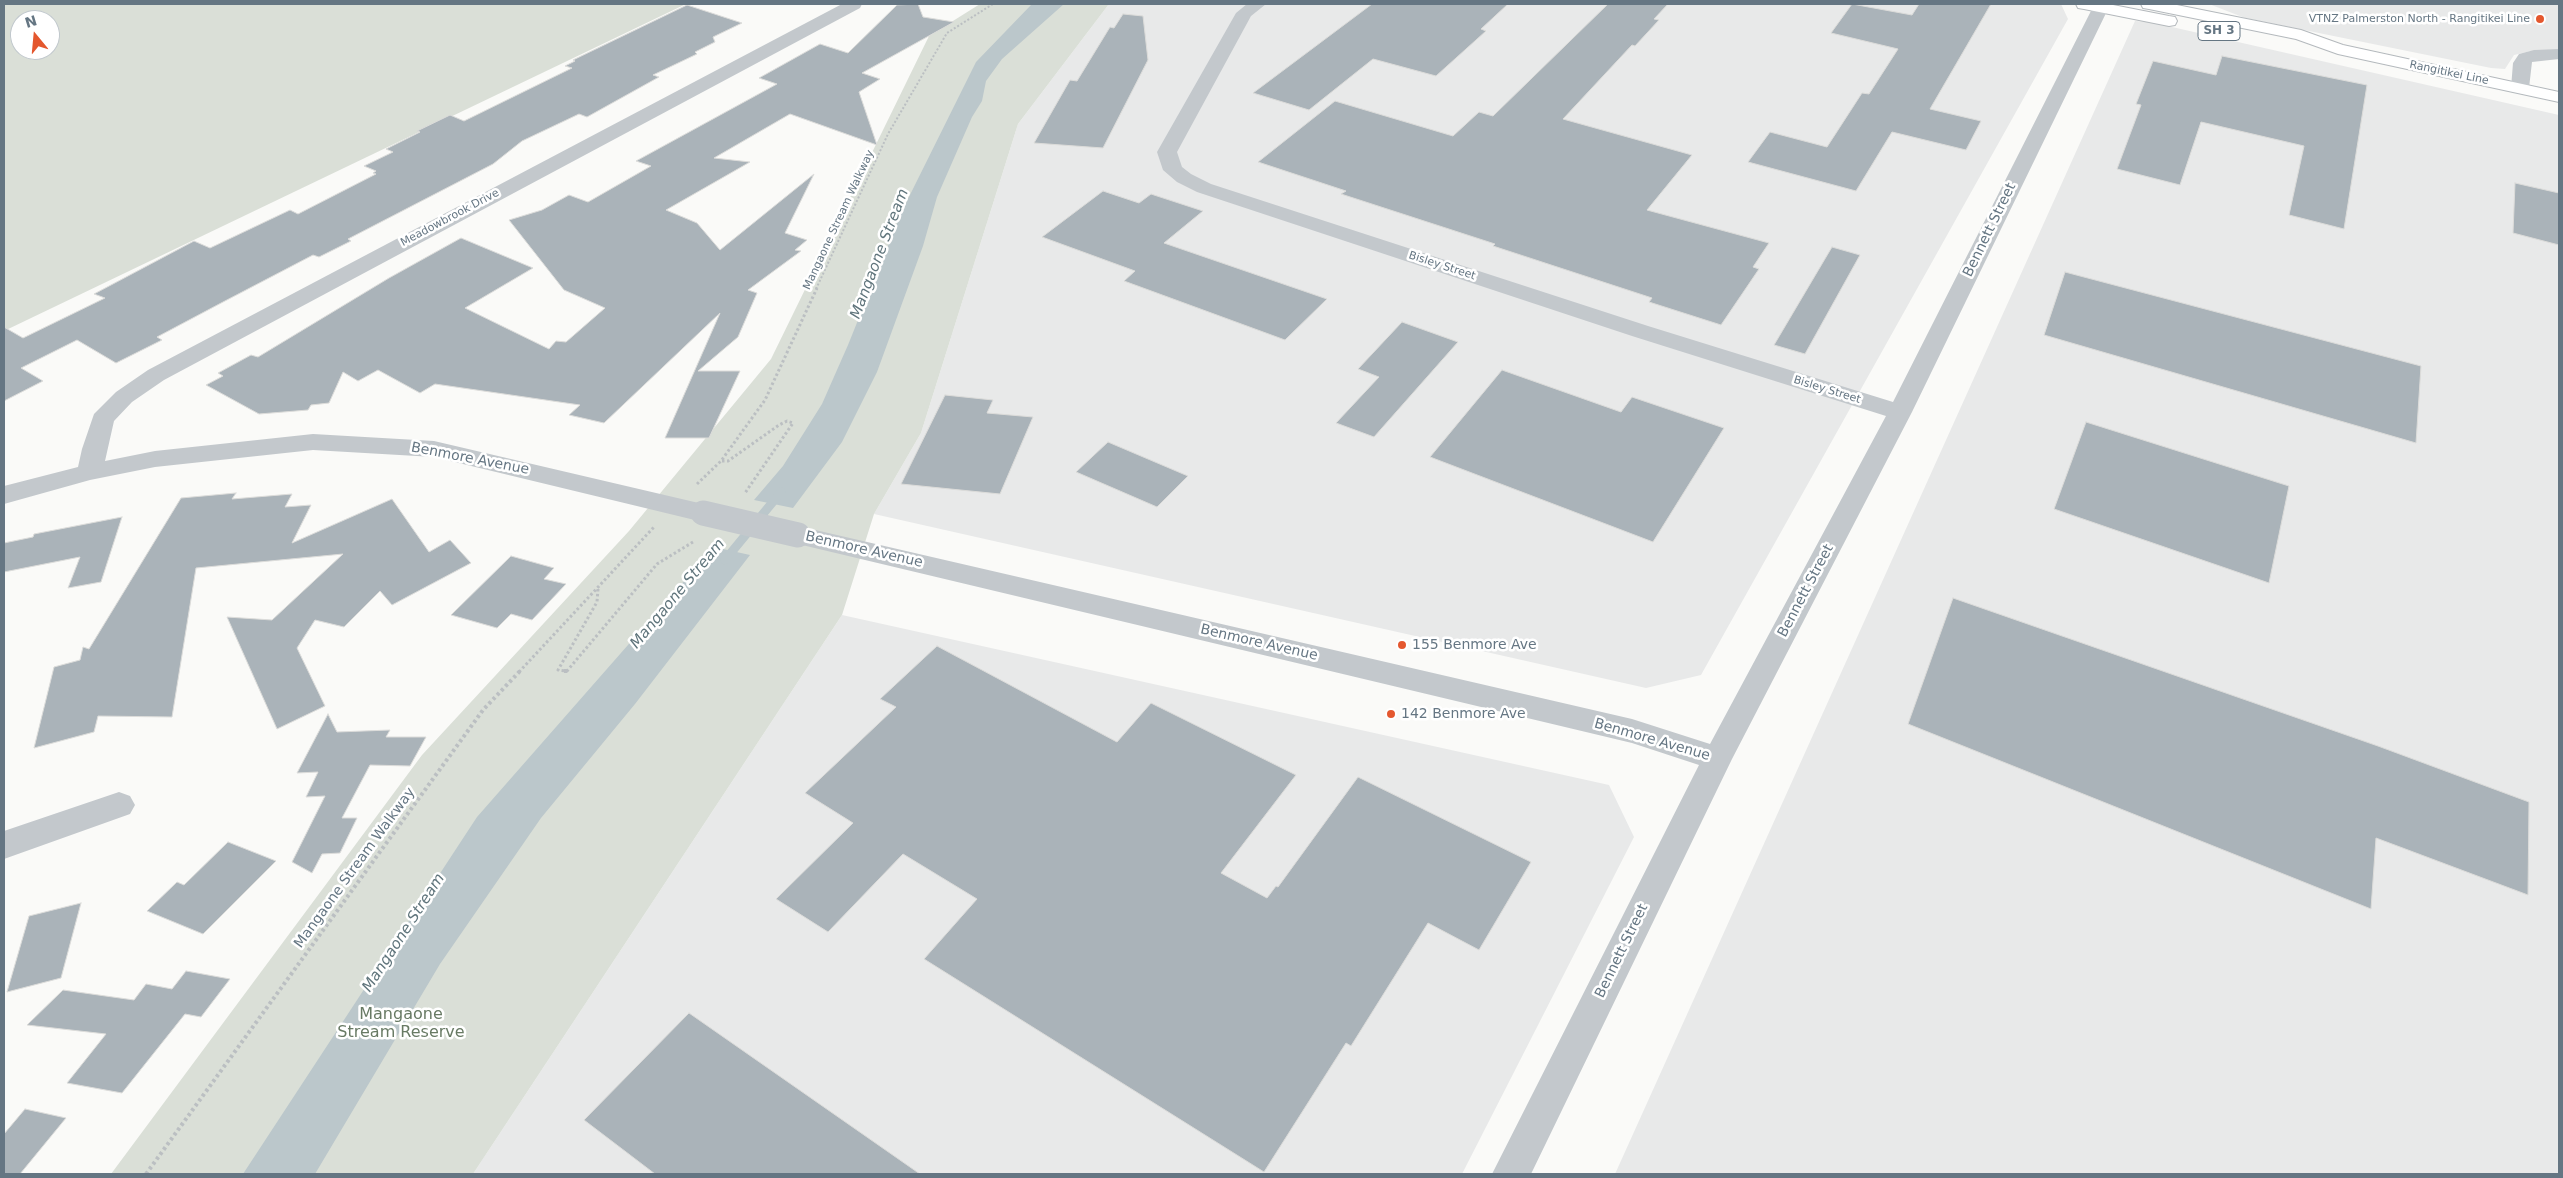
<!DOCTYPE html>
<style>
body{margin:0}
#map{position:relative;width:2563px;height:1178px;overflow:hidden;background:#fafaf8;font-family:"DejaVu Sans",sans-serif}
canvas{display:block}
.frame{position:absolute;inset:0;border:5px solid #657683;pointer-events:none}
.north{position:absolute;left:10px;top:10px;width:50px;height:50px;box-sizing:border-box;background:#fff;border:1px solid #c1c8cd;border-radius:50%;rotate:343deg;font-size:14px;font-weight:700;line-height:20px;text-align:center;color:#657683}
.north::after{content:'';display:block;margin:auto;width:18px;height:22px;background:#e4572e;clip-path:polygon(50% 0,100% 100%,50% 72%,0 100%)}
</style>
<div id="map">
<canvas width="2563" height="1178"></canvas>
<div class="frame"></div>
<div class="north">N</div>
</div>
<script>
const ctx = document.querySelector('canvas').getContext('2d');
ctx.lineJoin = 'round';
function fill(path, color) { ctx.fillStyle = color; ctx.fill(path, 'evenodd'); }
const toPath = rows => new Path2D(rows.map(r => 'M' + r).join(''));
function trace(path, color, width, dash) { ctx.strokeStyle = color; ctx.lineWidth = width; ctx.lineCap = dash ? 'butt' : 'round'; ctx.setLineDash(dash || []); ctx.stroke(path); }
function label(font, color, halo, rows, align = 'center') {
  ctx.font = font + ' "DejaVu Sans",sans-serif'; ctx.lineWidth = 5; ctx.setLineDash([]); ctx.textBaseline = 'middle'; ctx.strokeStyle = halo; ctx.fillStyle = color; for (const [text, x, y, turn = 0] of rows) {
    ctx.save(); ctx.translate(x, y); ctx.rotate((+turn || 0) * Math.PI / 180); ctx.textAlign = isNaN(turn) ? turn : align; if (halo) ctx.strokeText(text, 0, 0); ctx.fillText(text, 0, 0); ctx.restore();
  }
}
const built = toPath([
 [1109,4,2061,4,2068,19,1701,675,1646,688,874,514,921,433,1018,124],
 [2209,4,2559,4,2559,52,2531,51,2514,55,2505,69,2491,68,2245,18],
 [2135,21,2150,22,2559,115,2559,1174,1615,1174],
 [842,615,1609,785,1634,837,1462,1174,473,1174]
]);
const green = toPath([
 [4,4,686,4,4,331],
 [20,20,50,20,50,50,20,50],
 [980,4,1109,4,1018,124,921,433,874,514,842,615,473,1174,111,1174,422,755,629,531,771,359,929,36]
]);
const water = toPath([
 [1032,4,1064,4,1002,59,986,81,982,101,972,117,937,197,923,246,877,372,842,442,793,508,754,500,783,466,822,404,848,345,902,211,976,62],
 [714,547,750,555,635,704,541,818,440,964,315,1174,243,1174,477,817]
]);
const stream = toPath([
 [725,560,781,492]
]);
const building = toPath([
 [918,4,923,17,954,22,862,73,880,79,859,92,877,145,790,114,714,158,750,162,666,210,697,223,720,250,814,174,785,233,807,240,795,250,801,251,748,290,757,293,738,337,698,371,740,371,709,438,665,438,720,313,604,423,569,415,580,405,435,384,420,393,378,370,358,381,343,372,329,403,311,405,308,410,259,414,206,385,223,376,218,373,251,355,258,357,389,278,461,238,533,268,465,308,549,349,556,341,566,342,605,308,564,290,509,220,542,210,569,195,588,202,651,166,636,161,777,84,759,78,820,44,848,53,897,5,918,4],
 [1372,4,1508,4,1481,29,1486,31,1436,76,1373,59,1309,110,1253,93,1372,4],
 [1608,4,1668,4,1654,19,1659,20,1635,46,1632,45,1563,119,1692,155,1647,210,1769,243,1753,267,1759,269,1721,325,1649,302,1652,298,1493,246,1495,244,1341,194,1346,191,1258,162,1335,101,1453,136,1479,112,1493,116,1608,4],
 [1852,4,1912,15,1919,4,1991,4,1930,109,1981,121,1966,150,1892,132,1856,191,1748,162,1770,132,1827,147,1862,93,1869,94,1898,49,1831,33,1852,4],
 [687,5,742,23,713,37,715,42,695,52,697,54,653,75,659,77,587,117,579,114,522,141,493,164,348,239,351,241,319,257,313,255,223,302,157,337,162,340,116,363,77,340,21,368,43,381,4,401,4,327,23,338,105,298,94,294,194,241,210,248,290,210,298,214,376,174,373,173,376,171,364,166,393,152,386,149,420,132,417,131,450,115,464,121,572,68,565,66,575,61,573,60,687,5],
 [1123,14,1143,16,1148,60,1103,148,1034,143,1070,80,1077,81,1110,27,1114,28,1123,14],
 [2222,56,2367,85,2344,229,2289,215,2304,146,2201,122,2180,185,2117,169,2141,105,2136,104,2153,61,2216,75,2222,56],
 [2515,183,2559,193,2559,245,2513,233,2515,183],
 [1103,191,1139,203,1151,194,1203,211,1164,243,1327,299,1285,340,1124,281,1135,271,1042,237,1103,191],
 [1832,247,1860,255,1805,354,1774,345,1832,247],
 [2065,272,2421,366,2416,443,2044,335,2065,272],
 [1402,322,1458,342,1374,437,1336,423,1379,377,1358,369,1402,322],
 [1502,370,1621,412,1632,397,1724,428,1653,542,1430,457,1502,370],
 [945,395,993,400,987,413,1033,417,1000,494,901,484,945,395],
 [2086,422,2289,486,2269,583,2054,509,2086,422],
 [1108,442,1188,476,1157,507,1076,472,1108,442],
 [236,493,232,499,292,494,285,507,311,505,292,543,392,499,429,552,450,540,471,563,392,605,380,591,344,627,315,620,297,648,325,706,277,729,227,617,272,620,343,554,196,568,172,717,98,716,94,732,34,748,54,667,80,660,83,647,89,649,181,498,236,493],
 [122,517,101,582,68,588,80,557,4,572,4,543,33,537,34,534,122,517],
 [511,556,554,568,544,579,566,584,532,620,511,614,497,628,451,615,511,556],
 [1953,598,2378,746,2529,802,2528,895,2376,838,2371,909,1908,724,1953,598],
 [937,646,1117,742,1151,703,1296,775,1221,873,1267,898,1276,886,1278,887,1358,777,1531,862,1479,950,1428,923,1351,1046,1346,1043,1264,1172,924,959,977,899,903,854,828,932,776,899,853,823,805,793,896,707,880,699,937,646],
 [328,714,337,732,390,730,386,737,426,737,410,766,370,765,342,818,357,818,340,853,322,854,312,873,292,862,325,796,306,797,318,772,297,773,328,714],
 [228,842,276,861,203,934,147,911,177,882,184,885,228,842],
 [81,903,61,978,7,992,29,916,81,903],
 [186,971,230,979,201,1017,185,1014,122,1093,67,1083,106,1034,27,1025,63,990,134,1000,146,984,172,989,186,971],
 [689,1013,920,1174,655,1174,584,1120,689,1013],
 [25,1109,66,1118,20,1174,4,1174,4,1134,25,1109]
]);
const pathFar2 = toPath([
 [816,289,888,134,947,33,993,4]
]);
const pathFar1 = toPath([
 [722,461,728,461,779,425,787,421,793,423,745,493],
 [697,484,721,461,765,400,817,288],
 [598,589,597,602,558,670,567,671,657,564,693,542],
 [519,672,654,527]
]);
const path = toPath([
 [564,671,567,671],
 [146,1174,483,710,520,671]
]);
const minor = toPath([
 [842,4,862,4,860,8,164,380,132,402,114,421,105,461,155,451,313,434,434,441,703,504,712,507,716,513,712,519,703,522,434,457,313,450,155,467,90,480,4,504,4,486,78,467,82,449,94,414,116,392,148,370,842,4],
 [1247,4,1266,4,1251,16,1177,152,1182,167,1191,174,1211,184,1648,326,1893,402,2093,7,2095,4,2107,4,2109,7,1912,412,1732,759,1531,1174,1492,1174,1699,765,1632,743,798,544,789,541,785,535,789,529,798,526,1632,719,1710,744,1886,416,1632,336,1197,192,1177,182,1163,170,1157,152,1236,13,1247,4],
 [2559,49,2559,59,2532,62,2529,88,2526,92,2514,92,2511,88,2513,63,2519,54,2534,50,2559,49],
 [119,792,130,796,135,805,130,814,4,859,4,831,119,792]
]);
const highway = toPath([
 [2076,4,2108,4,2169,16,2175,17,2177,21,2175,25,2169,26,2084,9,2078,8,2076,4],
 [2141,4,2172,4,2301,30,2343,45,2559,92,2559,102,2338,54,2296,39,2149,9,2143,8,2141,4]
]);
const minorBridge = toPath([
 [703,513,798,535]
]);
const markers = [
 [2540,19,5,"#e4572e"],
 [1402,645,5,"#e4572e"],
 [1391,714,5,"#e4572e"]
];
const farPoinames = [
 ["VTNZ Palmerston North - Rangitikei Line",2530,19]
];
const farStreetnames = [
 ["Rangitikei Line",2449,73,12],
 ["Meadowbrook Drive",450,218,-28],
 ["Mangaone Stream Walkway",839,220,-65],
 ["Bisley Street",1442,266,18],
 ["Bisley Street",1827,390,17]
];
const shields = [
 [2219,31,42]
];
const shieldNames = [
 ["SH 3",2219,31]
];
const streetNames = [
 ["Bennett Street",1990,230,-64],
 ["Benmore Avenue",470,459,11],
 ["Benmore Avenue",864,550,13],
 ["Bennett Street",1806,591,-62],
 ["Benmore Avenue",1259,643,13],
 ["Benmore Avenue",1652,740,16],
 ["Mangaone Stream Walkway",355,868,-54],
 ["Bennett Street",1622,951,-64]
];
const poiNames = [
 ["155 Benmore Ave",1412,645],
 ["142 Benmore Ave",1401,714]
];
const waterNames = [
 ["Mangaone Stream",880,254,-69],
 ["Mangaone Stream",678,594,-50],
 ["Mangaone Stream",404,933,-57]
];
const nearParknames = [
 ["Mangaone",401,1015],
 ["Stream Reserve",401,1033]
];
fill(built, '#e8e9e9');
fill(green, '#dadfd7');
fill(water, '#bbc7cb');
trace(stream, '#bbc7cb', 9);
fill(building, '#aab3b9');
trace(building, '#dcdcda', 1);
trace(highway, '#b4b9bd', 2);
trace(pathFar2, '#bbbfc2', 2, [2, 2]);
trace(pathFar1, '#bbbfc2', 3, [2.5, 2.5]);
trace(path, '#bbbfc2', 4, [3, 3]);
fill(minor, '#c3c8cc');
fill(highway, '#fff');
trace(minorBridge, '#c3c8cc', 25);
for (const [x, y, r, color] of markers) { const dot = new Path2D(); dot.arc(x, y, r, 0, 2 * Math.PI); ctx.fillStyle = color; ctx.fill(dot); trace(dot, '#fff', 2); }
label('11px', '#657683', '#fff', farPoinames, 'right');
label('11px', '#657683', '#fff', farStreetnames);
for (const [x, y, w] of shields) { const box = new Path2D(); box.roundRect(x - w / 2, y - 9.5, w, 19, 4); ctx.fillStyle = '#fff'; ctx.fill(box); trace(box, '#657683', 1); }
label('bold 12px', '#657683', null, shieldNames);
label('14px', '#657683', '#fff', streetNames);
label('14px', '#657683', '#fff', poiNames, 'left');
label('italic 15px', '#60757c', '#fff', waterNames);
label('16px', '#687a64', '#fff', nearParknames);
</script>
